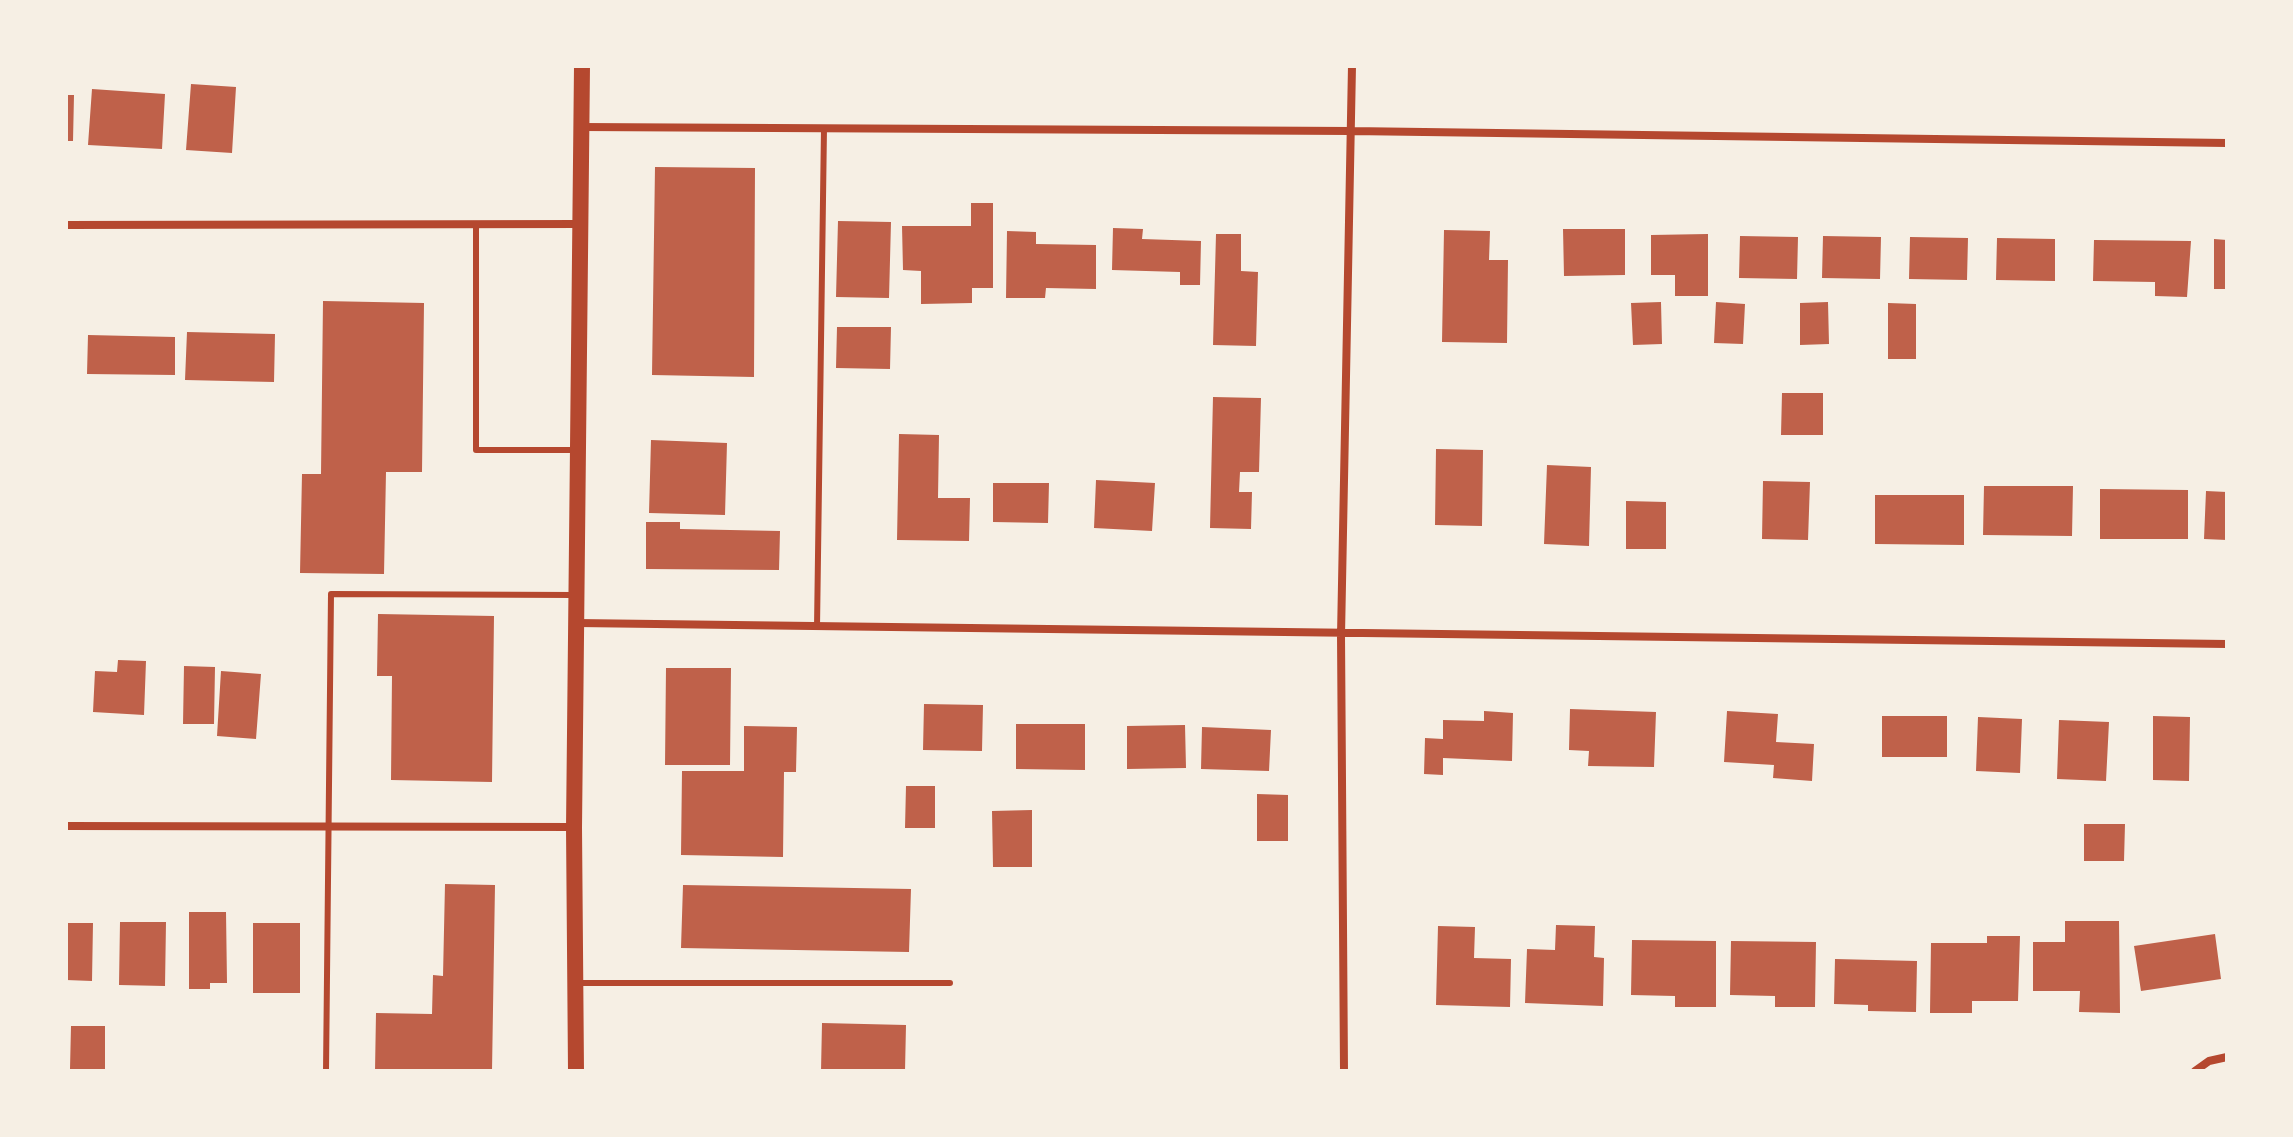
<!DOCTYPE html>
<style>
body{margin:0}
#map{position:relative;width:2293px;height:1137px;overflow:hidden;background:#f6efe4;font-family:"Public Sans",sans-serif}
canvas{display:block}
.frame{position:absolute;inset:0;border:68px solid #f6efe4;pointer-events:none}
</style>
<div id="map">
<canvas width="2293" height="1137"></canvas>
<div class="frame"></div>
</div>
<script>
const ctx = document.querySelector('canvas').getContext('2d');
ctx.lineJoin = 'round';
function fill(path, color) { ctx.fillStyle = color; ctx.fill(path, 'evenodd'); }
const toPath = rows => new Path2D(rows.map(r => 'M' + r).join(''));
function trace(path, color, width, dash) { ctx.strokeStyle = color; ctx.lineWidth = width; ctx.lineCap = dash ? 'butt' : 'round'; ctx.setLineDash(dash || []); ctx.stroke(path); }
const building = toPath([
 [191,84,236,87,232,153,186,150],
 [92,89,165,94,162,149,88,145],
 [66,95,74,95,73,141,66,141],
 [655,167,755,168,754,377,652,375],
 [971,203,993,203,993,288,972,288,972,303,921,304,921,271,903,270,902,226,971,226],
 [838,221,891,222,889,298,836,297],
 [1113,228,1143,229,1142,239,1201,241,1200,285,1180,285,1180,272,1112,270],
 [1563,229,1625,229,1625,275,1564,276],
 [1444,230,1490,231,1489,260,1508,260,1507,343,1442,342],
 [1007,231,1036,232,1036,244,1096,245,1096,289,1046,288,1045,298,1006,298],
 [1216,234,1241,234,1241,271,1258,272,1256,346,1213,345],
 [1708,234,1708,296,1675,296,1675,275,1651,275,1651,235],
 [1740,236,1798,237,1797,279,1739,278],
 [1823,236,1881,237,1880,279,1822,278],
 [1910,237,1968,238,1967,280,1909,279],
 [1997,238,2055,239,2055,281,1996,280],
 [2214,239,2227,240,2227,289,2214,289],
 [2094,240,2191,241,2187,297,2155,296,2155,282,2093,281],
 [323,301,424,303,422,472,386,472,384,574,300,573,302,474,321,474],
 [1661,302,1662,344,1633,345,1631,303],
 [1716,302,1745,304,1743,344,1714,343],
 [1828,302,1829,344,1800,345,1800,303],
 [1888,303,1916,304,1916,359,1888,359],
 [837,327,891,327,890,369,836,368],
 [187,332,275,334,274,382,185,380],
 [88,335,175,337,175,375,87,374],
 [1782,393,1823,393,1823,435,1781,435],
 [1213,397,1261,398,1259,472,1240,472,1239,492,1252,492,1251,529,1210,528],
 [899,434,939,435,938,498,970,498,969,541,897,540],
 [651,440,727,443,725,515,649,513],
 [1436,449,1483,450,1482,526,1435,525],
 [1547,465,1591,467,1589,546,1544,544],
 [1096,480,1155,483,1152,531,1094,528],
 [1763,481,1810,482,1808,540,1762,539],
 [993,483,1049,483,1048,523,993,522],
 [1984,486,2073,486,2072,536,1983,535],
 [2100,489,2188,490,2188,539,2100,539],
 [2206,491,2227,492,2227,540,2204,539],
 [1875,495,1964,495,1964,545,1875,544],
 [1626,501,1666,502,1666,549,1626,549],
 [646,522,680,522,680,529,780,531,779,570,646,569],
 [378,614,494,616,492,782,391,780,392,676,377,676],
 [118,660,146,661,144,715,93,712,95,671,117,672],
 [184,666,215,667,214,724,183,724],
 [666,668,731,668,730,765,665,765],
 [221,671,261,674,256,739,217,736],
 [924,704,983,705,982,751,923,750],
 [1570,709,1656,712,1654,767,1588,766,1589,751,1569,750],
 [1484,711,1513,713,1512,761,1443,758,1443,775,1424,774,1425,738,1443,739,1443,720,1484,721],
 [1727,711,1778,714,1776,742,1814,744,1812,781,1773,778,1774,765,1724,762],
 [1882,716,1947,716,1947,757,1882,757],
 [2153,716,2190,717,2189,781,2153,780],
 [1978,717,2022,719,2020,773,1976,771],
 [2059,720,2109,722,2106,781,2057,779],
 [1016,724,1085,724,1085,770,1016,769],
 [1185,725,1186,768,1127,769,1127,726],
 [744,726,797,727,796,772,784,772,783,857,681,855,682,771,744,771],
 [1202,727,1271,730,1269,771,1201,769],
 [906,786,935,786,935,828,905,828],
 [1257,794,1288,795,1288,841,1257,841],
 [1032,810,1032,867,993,867,992,811],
 [2084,824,2125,824,2124,861,2084,861],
 [445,884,495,885,492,1071,375,1071,376,1013,432,1014,433,975,443,976],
 [683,885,911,889,909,952,681,948],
 [189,912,226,912,227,983,210,983,210,989,189,989],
 [2065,921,2119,921,2120,1013,2079,1012,2080,991,2033,991,2033,942,2065,942],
 [120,922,166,922,165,986,119,985],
 [66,923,93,923,92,981,66,980],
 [253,923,300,923,300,993,253,993],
 [1556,925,1595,926,1594,957,1604,958,1603,1006,1525,1003,1527,949,1555,950],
 [1438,926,1475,927,1474,958,1511,959,1510,1007,1436,1005],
 [2215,934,2221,979,2141,991,2134,946],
 [1987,936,2020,936,2018,1001,1972,1001,1972,1013,1930,1013,1931,943,1987,943],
 [1632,940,1716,941,1716,1007,1675,1007,1675,996,1631,995],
 [1731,941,1816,942,1815,1007,1775,1007,1775,996,1730,995],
 [1835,959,1917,961,1916,1012,1868,1011,1868,1005,1834,1004],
 [822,1023,906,1025,905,1071,821,1071],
 [71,1026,105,1026,105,1070,70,1069]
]);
const service = toPath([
 [476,224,476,450,575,450],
 [817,627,824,128],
 [577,983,950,983],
 [326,1071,331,594,575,595]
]);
const minor = toPath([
 [581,127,1351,131,2227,143],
 [66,225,580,224],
 [577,623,2227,644],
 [66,826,574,827],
 [1344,1071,1341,635,1352,66],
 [2195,1071,2209,1061,2227,1057]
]);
const secondary = toPath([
 [576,1071,574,827,582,66]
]);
fill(building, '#bf614a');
trace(service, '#b5482f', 6);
trace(minor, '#b5482f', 8);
trace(secondary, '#b5482f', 16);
</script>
